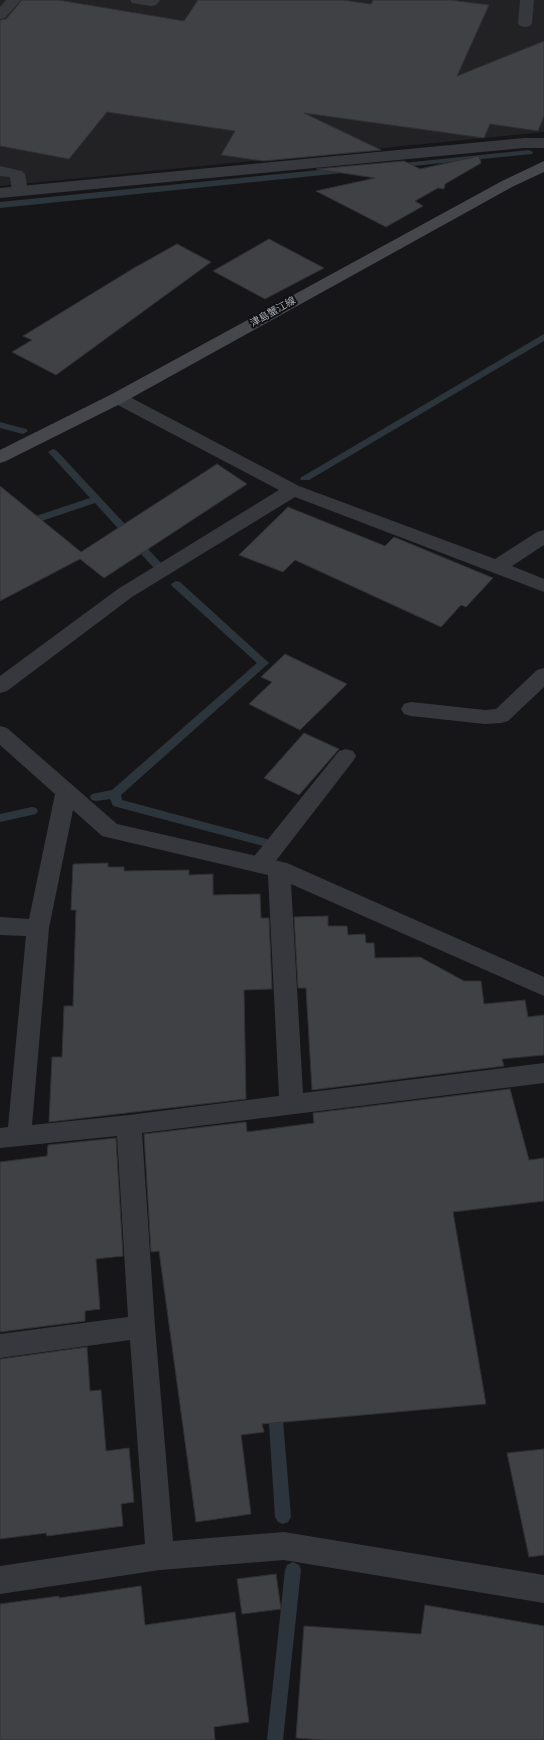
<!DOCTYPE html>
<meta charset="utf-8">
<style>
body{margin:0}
canvas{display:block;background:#161618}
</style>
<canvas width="544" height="1740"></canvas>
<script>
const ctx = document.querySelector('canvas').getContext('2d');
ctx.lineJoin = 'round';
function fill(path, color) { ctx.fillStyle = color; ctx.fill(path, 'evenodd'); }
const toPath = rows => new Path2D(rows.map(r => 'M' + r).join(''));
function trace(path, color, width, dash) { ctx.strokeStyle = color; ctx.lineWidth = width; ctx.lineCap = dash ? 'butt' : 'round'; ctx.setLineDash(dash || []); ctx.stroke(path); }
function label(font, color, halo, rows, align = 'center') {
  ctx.font = font + ' Mulish,"Noto Sans JP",sans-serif'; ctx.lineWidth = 4; ctx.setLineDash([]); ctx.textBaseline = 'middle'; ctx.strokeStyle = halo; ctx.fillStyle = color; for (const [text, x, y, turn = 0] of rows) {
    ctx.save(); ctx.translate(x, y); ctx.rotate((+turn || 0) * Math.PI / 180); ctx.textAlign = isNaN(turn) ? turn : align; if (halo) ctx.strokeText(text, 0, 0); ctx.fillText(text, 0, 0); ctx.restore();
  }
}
const built = toPath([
 [0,0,544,0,544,132,0,186]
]);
const stream = toPath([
 [529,150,533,152,532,154,393,168,389,166,393,164,529,150],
 [349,167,353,170,352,172,0,208,0,202,349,167],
 [544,334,544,341,309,480,301,480,300,478,544,334],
 [0,422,26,429,28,431,23,434,0,428,0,422],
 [53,449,56,450,161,563,162,565,161,567,153,567,95,503,0,535,0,528,90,498,50,454,48,452,53,449],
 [176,581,180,582,269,663,121,795,122,800,267,839,269,842,267,845,263,846,117,807,113,806,110,799,96,801,92,800,90,797,92,794,112,790,257,663,172,586,171,584,176,581],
 [32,807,36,808,38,811,36,814,0,822,0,814,32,807],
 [275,1401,280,1403,282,1408,291,1517,288,1522,283,1524,278,1522,275,1517,268,1408,270,1403,275,1401],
 [293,1562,299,1565,301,1570,283,1740,267,1740,285,1570,287,1565,293,1562]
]);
const building = toPath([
 [22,0,58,0,184,21,198,0,343,0,371,4,373,0,450,0,489,5,457,76,544,41,544,116,538,131,490,124,484,138,304,113,381,150,263,161,221,155,235,131,107,112,69,159,0,146,0,20,6,19,22,0],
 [479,156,481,163,445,184,444,189,438,188,415,201,423,206,386,227,316,191,375,178,316,169,404,161,420,169,479,156],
 [269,239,324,268,265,299,213,271,269,239],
 [177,244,211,262,56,375,12,352,32,340,23,336,134,268,177,244],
 [217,464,247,484,104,578,80,559,0,601,0,486,81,552,217,464],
 [288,507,385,546,394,537,493,578,466,607,461,605,441,627,295,560,283,572,239,555,288,507],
 [285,654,347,684,300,730,249,704,272,682,261,677,285,654],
 [304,733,339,749,299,795,264,778,304,733],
 [108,863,108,867,124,867,124,871,189,870,189,875,213,874,213,895,260,894,261,918,269,918,272,989,244,990,246,1099,49,1122,52,1057,62,1057,64,1006,73,1006,76,910,71,910,73,864,108,863],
 [328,916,328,926,347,926,348,935,365,934,366,943,374,943,375,958,420,957,464,981,481,981,484,1004,525,1000,528,1017,544,1015,544,1055,502,1059,504,1066,312,1090,306,988,298,988,294,917,328,916],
 [510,1089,529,1160,544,1158,544,1201,453,1212,486,1404,262,1424,264,1432,241,1435,251,1514,196,1522,159,1251,151,1252,144,1134,246,1122,247,1132,314,1123,313,1113,510,1089],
 [116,1138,123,1256,96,1259,100,1309,85,1311,85,1321,0,1332,0,1162,47,1156,48,1145,116,1138],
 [87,1347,90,1391,101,1390,106,1451,129,1448,134,1502,121,1504,123,1526,47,1536,46,1533,0,1539,0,1359,87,1347],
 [544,1449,544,1555,529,1557,507,1453,544,1449],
 [276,1574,281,1609,242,1614,237,1579,276,1574],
 [141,1586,145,1625,235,1612,249,1722,214,1727,215,1740,0,1740,0,1604,59,1596,59,1598,141,1586],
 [425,1605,544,1626,544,1740,323,1740,296,1738,304,1626,421,1634,425,1605]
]);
const service = toPath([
 [6,0,21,0,5,18,0,19,0,7,6,0],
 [130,0,160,0,156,5,151,6,132,3,130,0],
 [520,0,534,0,532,23,530,26,525,27,520,26,518,23,520,0],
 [0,166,22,171,25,174,28,191,25,194,20,196,15,194,12,191,10,177,0,176,0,166],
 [544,668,544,687,508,721,501,723,485,724,411,716,404,714,401,709,404,704,411,702,485,710,496,709,537,670,544,668],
 [346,749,353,751,356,756,353,761,268,871,260,873,252,871,249,865,252,859,339,751,346,749]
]);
const minor = toPath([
 [524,138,544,138,544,148,524,148,0,198,0,188,524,138],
 [118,393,124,394,299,486,495,559,537,532,544,530,544,545,512,566,544,579,544,592,295,497,132,597,7,691,0,693,0,676,118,589,279,490,112,402,109,398,112,394,118,393],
 [0,726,7,728,117,824,287,863,544,977,544,996,291,884,303,1093,544,1063,544,1083,142,1133,155,1327,173,1541,284,1532,544,1575,544,1603,284,1560,160,1570,0,1594,0,1566,145,1544,130,1340,0,1358,0,1334,128,1317,117,1136,0,1148,0,1128,8,1127,26,936,0,935,0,917,29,919,55,794,0,745,0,726],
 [73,810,102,836,268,875,279,1096,129,1115,32,1125,49,928,73,810]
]);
const secondary = toPath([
 [544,161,544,172,512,187,124,402,6,461,0,463,0,450,112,394,502,181,544,161]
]);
const farStreetnames = [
 ["津島蟹江線",273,312,-29]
];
fill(built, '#222225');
fill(stream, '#2c353c');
fill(building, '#404145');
trace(building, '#303034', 1);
fill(service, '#37383d');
fill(minor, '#37383d');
fill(secondary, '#45474d');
label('10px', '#a8adb8', '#111113', farStreetnames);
</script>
